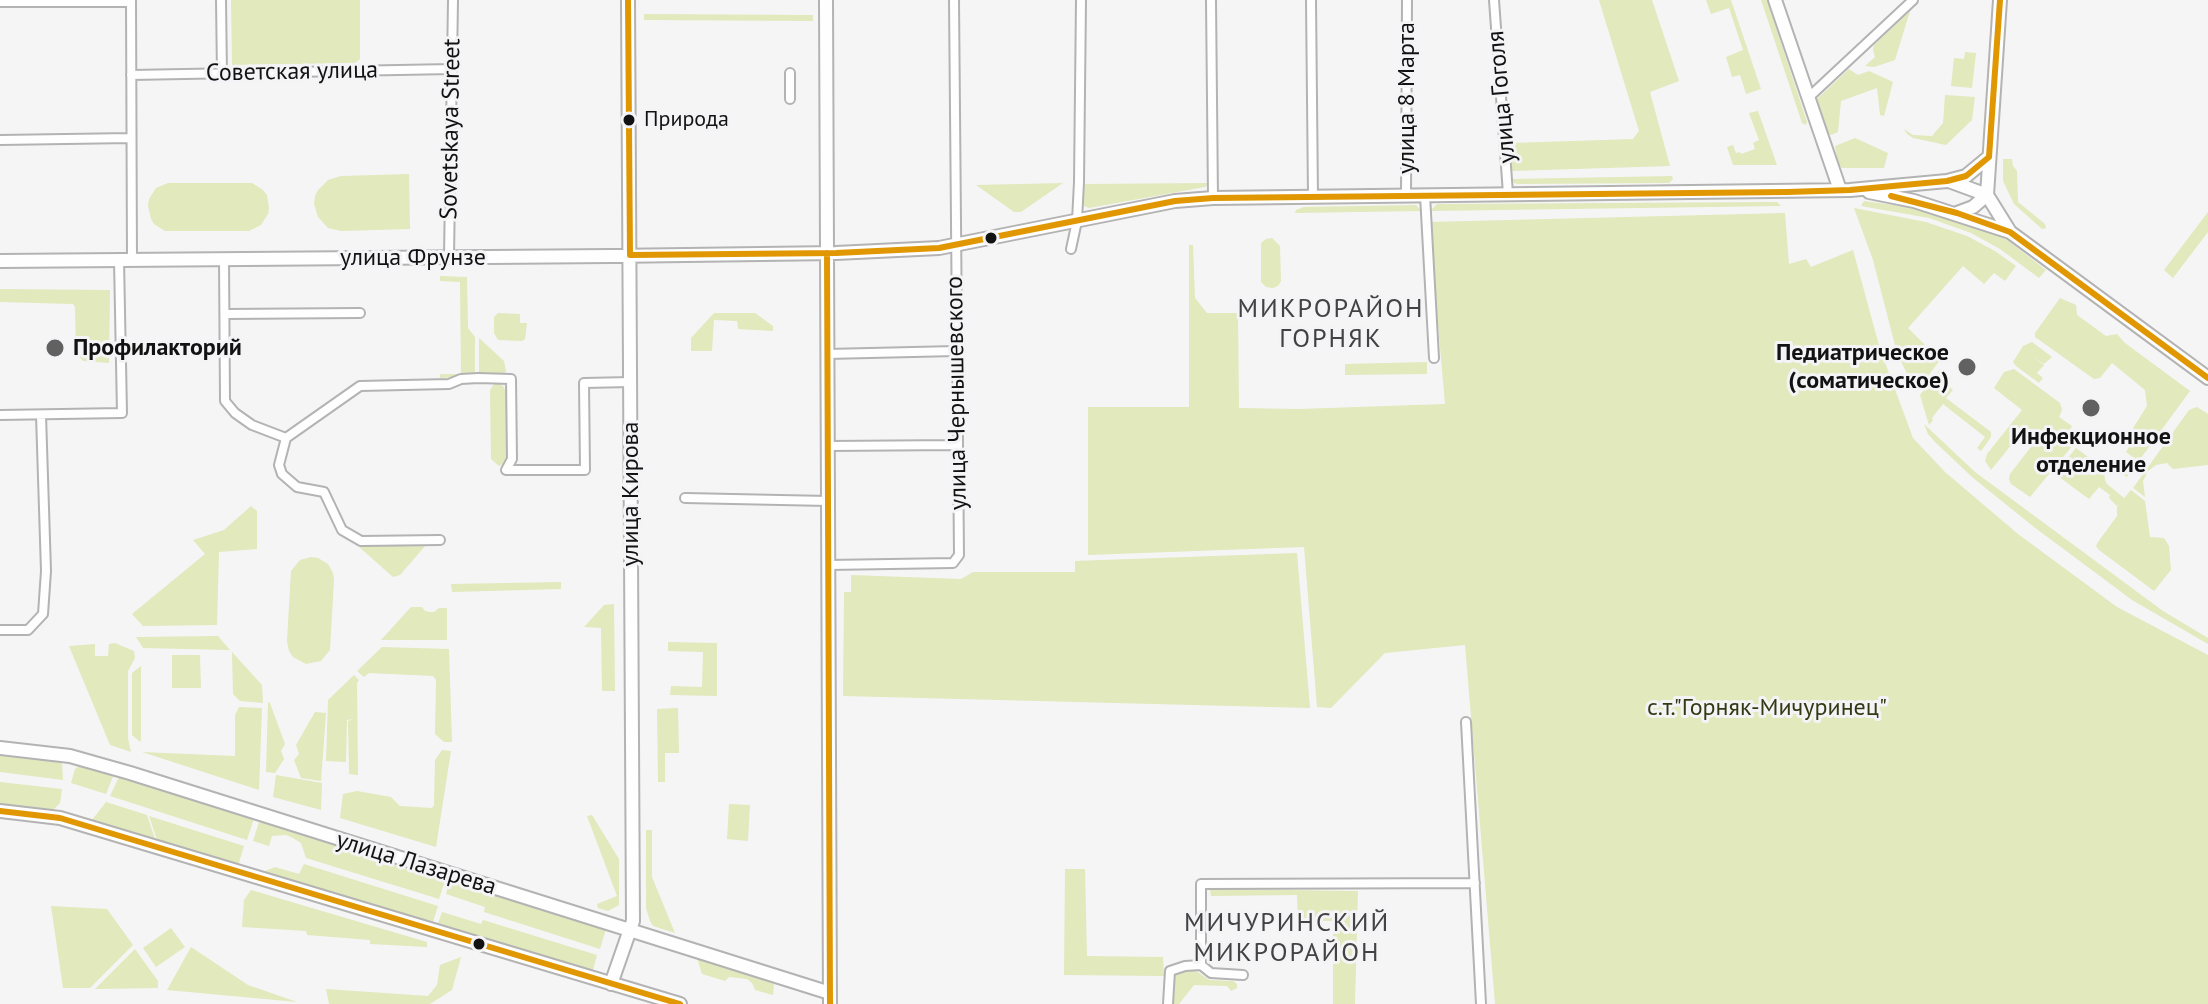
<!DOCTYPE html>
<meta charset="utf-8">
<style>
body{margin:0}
canvas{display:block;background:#f5f5f5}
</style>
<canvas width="2208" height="1004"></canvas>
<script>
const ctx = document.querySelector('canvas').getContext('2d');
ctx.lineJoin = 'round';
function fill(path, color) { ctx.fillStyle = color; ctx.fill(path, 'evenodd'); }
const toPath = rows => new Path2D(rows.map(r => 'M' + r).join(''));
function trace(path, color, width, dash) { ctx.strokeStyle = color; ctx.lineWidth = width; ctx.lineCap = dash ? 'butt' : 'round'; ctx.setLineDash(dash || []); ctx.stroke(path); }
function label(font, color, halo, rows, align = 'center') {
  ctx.font = font + ' "PT Sans",sans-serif'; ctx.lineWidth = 6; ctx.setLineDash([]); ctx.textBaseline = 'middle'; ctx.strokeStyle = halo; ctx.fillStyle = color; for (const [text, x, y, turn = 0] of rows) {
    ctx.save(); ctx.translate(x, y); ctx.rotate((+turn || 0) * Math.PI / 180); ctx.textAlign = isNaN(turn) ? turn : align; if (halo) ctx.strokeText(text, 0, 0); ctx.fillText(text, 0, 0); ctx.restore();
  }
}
const green = toPath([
 [231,0,360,0,360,59,355,63,232,65],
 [1599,0,1652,0,1679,81,1650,92,1670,166,1512,171,1511,143,1633,139,1639,131],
 [1706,0,1731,0,1761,89,1746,94,1740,75,1732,77,1726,57,1743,50,1729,8,1711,14],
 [1761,0,1767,0,1807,122,1806,125,1802,123],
 [1910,11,1895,60,1874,67,1865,66,1875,57,1873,50,1874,45],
 [644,14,813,15,813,21,644,20],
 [1965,52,1976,53,1972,88,1951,86,1954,58,1964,59],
 [1849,69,1858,75,1869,71,1893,82,1884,116,1880,115,1877,88,1841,101,1838,132,1831,135,1825,132,1816,103,1817,99],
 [1945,95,1975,97,1972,120,1946,145,1913,138,1907,134,1904,129,1913,135,1932,136,1943,123],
 [1758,111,1777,165,1733,165,1727,147,1733,145,1736,153,1740,152,1741,154,1755,149,1753,143,1759,140,1749,113],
 [1855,138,1888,153,1884,168,1842,168,1838,164,1835,146],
 [2003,159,2012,159,2013,166,2017,171,2018,202,2045,224,2046,228,2042,229,2014,204,2003,181],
 [409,174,410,229,341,231,328,228,318,217,314,204,315,196,318,190,328,180,341,176],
 [1672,176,1673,179,1669,183,1518,184,1514,183,1511,179],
 [168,183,252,183,263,190,267,195,269,208,268,214,261,225,249,231,165,231,154,224,151,219,148,206,149,199,156,188],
 [1063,183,1021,212,1014,212,976,185],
 [1210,183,1205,187,1089,208,1084,206,1082,199,1082,184],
 [1864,201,1915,208,1981,227,2006,239,2046,270,2039,278,2000,249,1971,233,1929,218,1861,206],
 [1777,202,1781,206,1430,211,1437,204],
 [1416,205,1422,211,1295,213,1296,210,1304,207],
 [1854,208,1926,222,1967,236,1995,251,2016,266,2005,281,1994,273,1984,284,1963,266,1908,328,1940,360,1916,392,1897,353,1873,260],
 [2208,212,2208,232,2173,278,2164,270],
 [1785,213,1789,264,1806,259,1811,267,1853,250,1880,349,1913,438,1945,472,2018,534,2117,607,2208,655,2208,1004,1495,1004,1465,645,1385,653,1331,708,1317,707,1304,547,1088,555,1088,407,1189,407,1189,245,1193,245,1195,298,1207,313,1238,313,1239,408,1299,409,1445,404,1429,222],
 [1272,238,1280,246,1281,281,1278,286,1273,288,1266,287,1261,282,1261,243,1266,239],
 [440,276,467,277,468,328,475,337,475,376,440,378,440,374,461,374,460,282,440,281],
 [0,289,110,290,109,363,83,361,76,353,75,307,73,304,0,302],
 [2060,298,2076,305,2077,315,2106,336,2117,334,2125,343,2190,391,2127,477,2122,474,2134,458,2126,452,2129,447,2133,448,2141,437,2133,428,2147,406,2145,390,2112,363,2100,378,2094,379,2035,337,2035,333],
 [498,313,520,314,520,323,527,323,525,339,522,341,498,340,494,333,494,317],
 [714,313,755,313,773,326,773,331,738,329,737,321,714,320,712,351,691,351,691,338],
 [479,338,504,361,506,371,504,374,479,376],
 [2032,342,2052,357,2044,364,2033,357,2044,365,2037,373,2043,378,2039,383,2016,366,2013,362,2023,346],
 [1427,362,1427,374,1345,375,1345,364],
 [1940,369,1951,378,1946,384,1953,390,1946,398,1991,432,1991,437,1981,451,1977,448,1985,437,1943,404,1932,418,1933,420,1929,425,1920,395],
 [2014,369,2060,403,2062,410,2059,417,2072,426,2067,435,2073,445,2030,497,2011,484,2009,479,2010,474,2034,443,2021,433,1991,470,1985,461,1987,454,2022,410,1994,388,2004,372],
 [498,383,503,386,506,392,507,458,505,463,499,466,491,459,490,390,494,384],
 [2197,407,2208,414,2208,465,2173,469,2167,463,2156,465,2148,471,2143,481,2145,497,2133,488,2189,410],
 [1924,424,1975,472,2163,611,2208,638,2208,644,2132,600,2034,527,1972,477,1935,442,1928,434],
 [2076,448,2104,469,2105,480,2107,484,2124,498,2131,490,2145,501,2150,537,2164,538,2169,546,2171,570,2154,591,2099,550,2096,546,2098,542,2117,516,2117,507,2120,503,2117,506,2109,498,2110,495,2099,487,2089,499,2055,474],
 [251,506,257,511,257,549,219,552,217,625,143,626,132,614,205,554,193,540,224,530],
 [426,545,400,575,393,577,358,546],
 [1297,553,1310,708,843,696,844,592,851,592,851,575,961,579,973,572,1075,572,1075,561],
 [311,557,318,558,328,564,333,573,334,580,330,650,321,661,306,664,293,657,289,651,287,641,291,571,300,560],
 [561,582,561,589,452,592,451,584],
 [614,604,615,691,602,691,601,628,584,627,604,605],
 [411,607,422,607,425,611,430,612,434,612,439,608,447,608,447,640,381,640],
 [218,636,230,650,143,648,136,637],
 [668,642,717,643,717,696,670,695,671,686,702,687,703,652,668,651],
 [115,643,134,651,135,658,128,671,128,738,131,752,110,745,69,646,95,644,95,656,108,656,109,644],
 [382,647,449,649,452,742,444,742,435,734,436,680,433,676,369,673,364,677,357,671],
 [232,652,262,685,263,703,240,701,233,694],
 [172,655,200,655,201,688,172,688],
 [141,666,141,740,140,742,132,735,132,673],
 [354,675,359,680,357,683,358,775,349,774,348,721,353,719,347,720,346,762,326,761,328,700],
 [268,702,270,703,285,744,281,751,284,759,275,773,266,772],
 [239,707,262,708,259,790,142,752,235,756,235,715],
 [678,708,679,753,665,753,665,782,658,782,657,709],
 [315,712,326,713,321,781,301,778,294,760,299,754,296,745],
 [442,750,451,751,436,847,340,818,343,794,357,791,391,797,400,806,432,808,434,805,435,760],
 [0,752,50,757,58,761,62,764,63,780,0,772],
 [82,764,114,774,106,794,71,783,75,769],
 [120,775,254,818,247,840,110,796],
 [276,775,322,783,321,810,273,797],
 [0,782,62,789,60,803,53,810,49,810,0,804],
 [106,802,147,815,155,839,92,820],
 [729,804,750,805,748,841,727,839],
 [592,815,619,859,619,905,608,911,598,908,597,904,617,896,587,816],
 [149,816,244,846,238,866,157,840],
 [260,819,446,878,439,899,306,858,301,843,293,838,286,835,272,836,269,846,253,841],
 [646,830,652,830,652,877,675,933,653,926,650,921,646,908],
 [304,864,438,906,432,925,260,873,275,867,299,874],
 [1065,869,1085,869,1087,956,1163,957,1164,976,1064,975],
 [450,879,606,929,600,949,484,912,485,907,446,894],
 [1210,889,1358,891,1355,1004,1333,1004,1333,921,1298,921,1297,895,1211,896],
 [251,890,427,942,427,947,370,944,370,940,307,935,306,931,242,927,244,900],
 [51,906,107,909,133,945,90,988,63,988],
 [442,912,481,924,483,920,597,955,592,974,437,926],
 [171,928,185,947,156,967,143,948],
 [191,947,248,985,297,1002,167,990],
 [135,949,158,981,158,988,95,989],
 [461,957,452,990,430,1004,329,1004,326,989,428,996,437,985,440,965],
 [697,958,774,984,773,995,755,990,752,983,747,979,729,977,725,981,702,974],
 [1195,970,1209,980,1233,981,1237,984,1237,988,1231,991,1227,986,1194,985,1179,1004,1173,1004,1174,975,1178,972]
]);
const street = toPath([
 [131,0,132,260],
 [221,0,222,74],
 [1211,0,1213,198],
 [1311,0,1313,197],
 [1494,0,1508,194],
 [0,2,131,2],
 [131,75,452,69],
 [1808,98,1913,0],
 [790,99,790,73],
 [0,140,131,138],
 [1425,195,1434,358],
 [1406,196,1407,0],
 [1071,249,1077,221,1079,182,1081,0],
 [449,257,453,0],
 [224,259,225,401,235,413,252,425,286,438,360,386,449,384,461,379,478,378,511,379,512,459,506,470,585,470,584,383,631,382],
 [225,314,360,313],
 [827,354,956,351],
 [0,415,122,413,119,260],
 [286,438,279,465,282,474,297,487,324,492,342,530,361,541,440,540],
 [828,446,957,445],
 [685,498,828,501],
 [828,565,953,563,959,555,954,0],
 [0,630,28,630,43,614,46,571,41,415],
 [1466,722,1481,1004],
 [1201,965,1211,973,1243,975],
 [1168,1004,1170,971,1185,966,1201,965,1201,884,1475,883]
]);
const secondary = toPath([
 [826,0,830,1004],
 [1775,0,1840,190],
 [2000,0,1987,195,2010,232],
 [1949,181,1987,195],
 [1869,192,1914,201,2010,232,2208,378],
 [1957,213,1973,207,1987,195],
 [0,261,611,256,836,253,939,248,1175,201,1213,198,1850,190,1947,181,1966,176,1989,157],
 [0,748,70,756,130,773,830,993],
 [0,811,60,818,680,1004],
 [611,984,633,921,628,0]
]);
const bus1 = toPath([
 [628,0,630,255,836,253,939,248,1175,201,1213,198,1787,192,1850,190,1947,181,1966,176,1989,157,2000,0],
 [1891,196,1957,213,2010,232,2208,378],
 [827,253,830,1004],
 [0,811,60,818,680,1004]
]);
const markers = [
 [629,120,7,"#121213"],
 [991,238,7,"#121213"],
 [55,348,10,"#616162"],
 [1967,367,10,"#616162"],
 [2091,408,10,"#616162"],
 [479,944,7,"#121213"]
];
const busNames = [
 ["Природа",644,120]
];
const streetNames = [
 ["Советская улица",292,72,-1],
 ["улица Гоголя",1502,97,-95],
 ["улица 8 Марта",1407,98,-90],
 ["Sovetskaya Street",451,129,-89],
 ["улица Фрунзе",413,258],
 ["улица Чернышевского",957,393,-91],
 ["улица Кирова",631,494,-90],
 ["улица Лазарева",416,864,17]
];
const poiNames = [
 ["Профилакторий",73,348],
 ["Педиатрическое",1949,353,"right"],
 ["(соматическое)",1949,381,"right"],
 ["Инфекционное",2091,437,"center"],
 ["отделение",2091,465,"center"]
];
const parkNames = [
 ["с.т.\"Горняк-Мичуринец\"",1767,708]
];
const neighbourhoodNames = [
 ["МИКРОРАЙОН",1331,310],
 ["ГОРНЯК",1331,340],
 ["МИЧУРИНСКИЙ",1287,924],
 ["МИКРОРАЙОН",1287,954]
];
fill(green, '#e1e9bd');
trace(street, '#b3b3b4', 12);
trace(secondary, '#b3b3b4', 16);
trace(street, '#fefefe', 8);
trace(secondary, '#fefefe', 12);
trace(bus1, '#e09702', 6);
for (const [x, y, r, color] of markers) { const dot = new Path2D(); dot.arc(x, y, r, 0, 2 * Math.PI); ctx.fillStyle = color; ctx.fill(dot); trace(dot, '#f4f4f6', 3); }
label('22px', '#121213', '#f4f4f6', busNames, 'left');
label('24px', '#121213', '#f4f4f6', streetNames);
label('bold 24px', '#121213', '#f4f4f6', poiNames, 'left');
label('24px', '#333a13', '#f4f4f6', parkNames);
ctx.letterSpacing = '2px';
label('26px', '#424243', '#f4f4f6', neighbourhoodNames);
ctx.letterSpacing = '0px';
</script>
